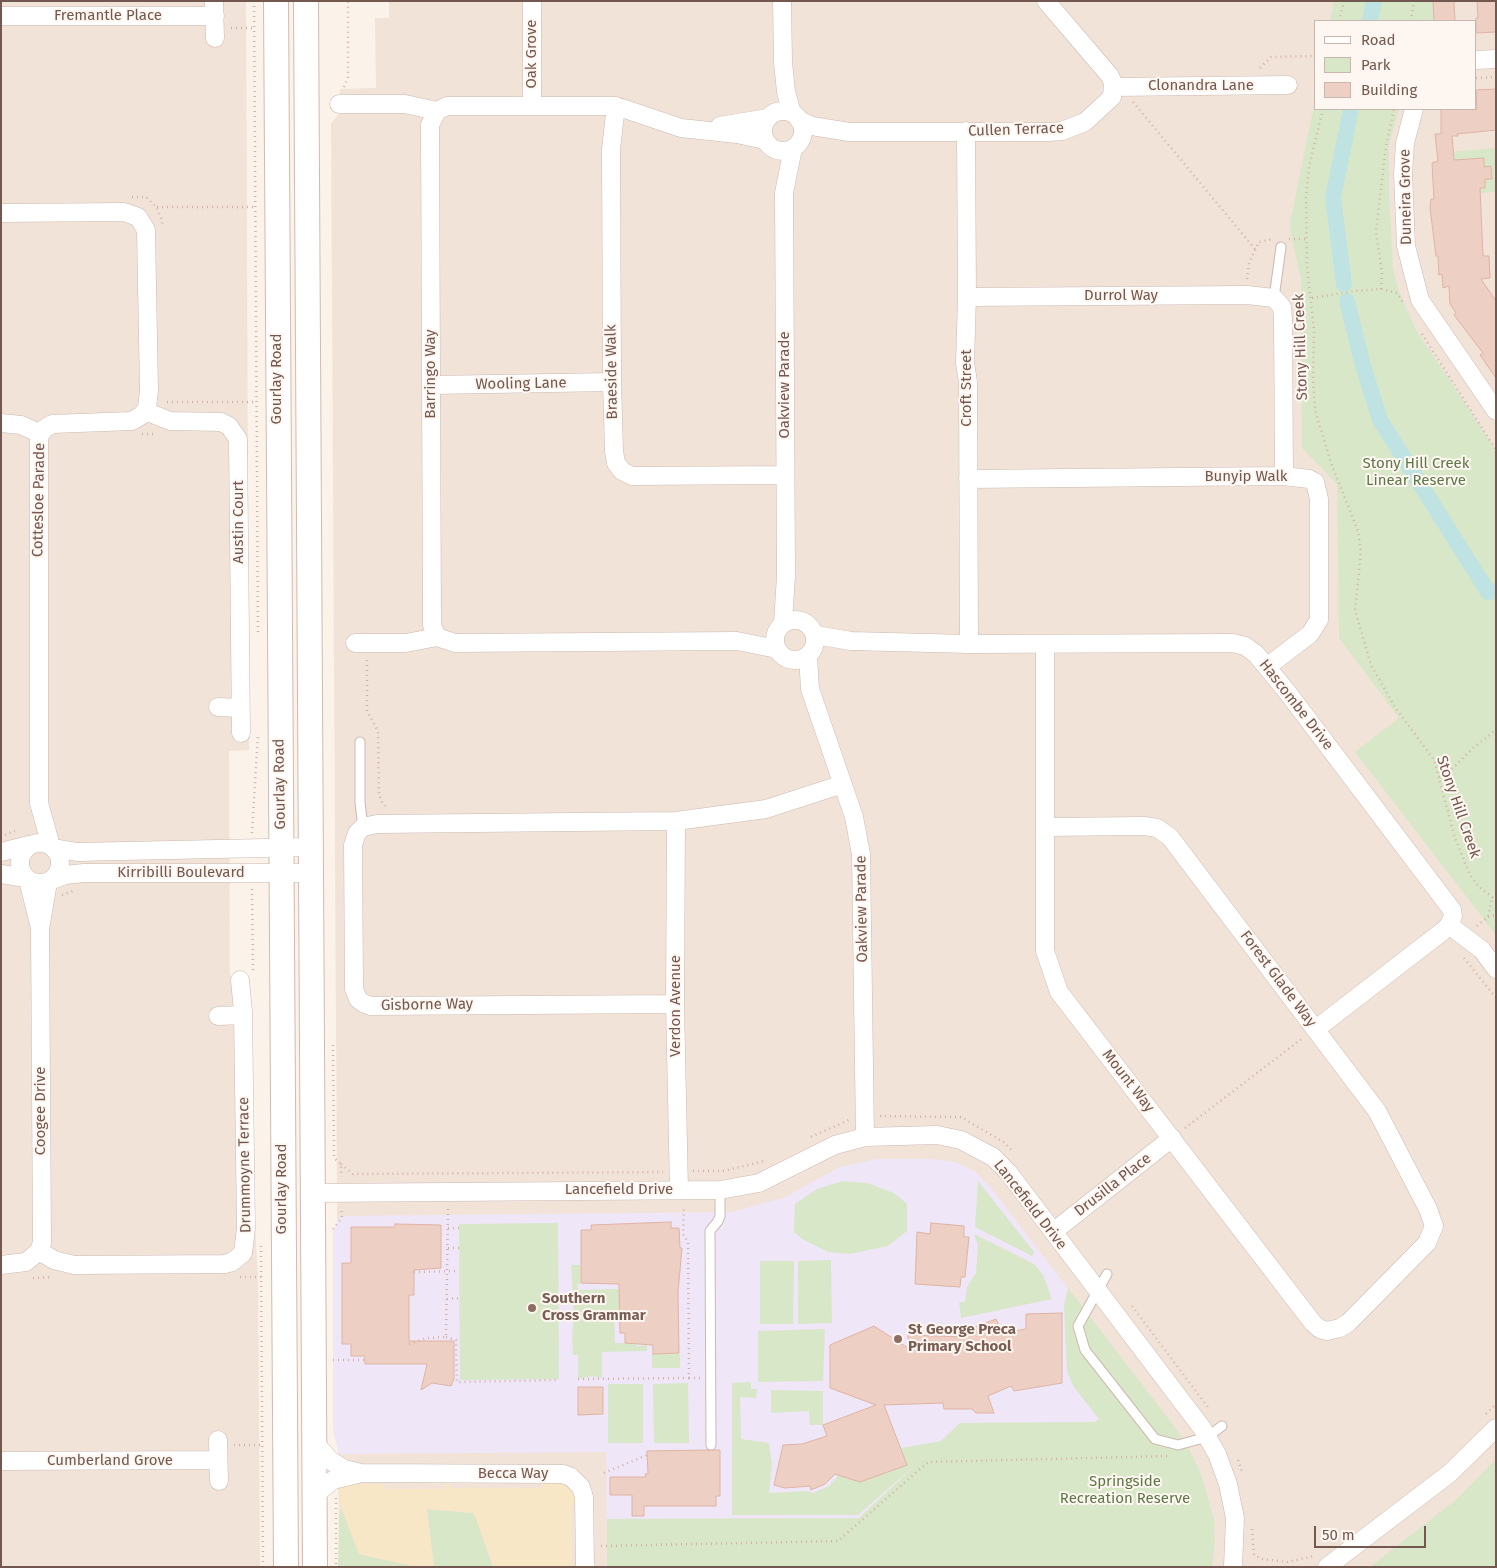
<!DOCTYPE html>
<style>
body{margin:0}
#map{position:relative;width:1497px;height:1568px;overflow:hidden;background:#fbf2e9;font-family:"Fira Sans",sans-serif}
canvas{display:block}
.frame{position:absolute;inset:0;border:2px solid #73584f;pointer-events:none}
.legend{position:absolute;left:1314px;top:20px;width:162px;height:90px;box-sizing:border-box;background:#fef6f0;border:1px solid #c6b7b0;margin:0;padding:6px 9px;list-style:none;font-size:15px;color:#73584f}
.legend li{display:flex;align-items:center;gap:10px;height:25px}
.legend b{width:25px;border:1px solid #c6b7b0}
.scale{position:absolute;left:1314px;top:1526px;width:112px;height:22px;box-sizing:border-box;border:2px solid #73584f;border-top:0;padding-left:6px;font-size:15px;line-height:18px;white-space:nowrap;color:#73584f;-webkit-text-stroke:4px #fef6f0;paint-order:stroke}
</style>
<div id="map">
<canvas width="1497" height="1568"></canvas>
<div class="frame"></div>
<ul class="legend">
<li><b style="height:6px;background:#fff"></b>Road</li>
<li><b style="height:14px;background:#d9e7c9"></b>Park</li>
<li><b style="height:14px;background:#eecfc3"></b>Building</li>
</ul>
<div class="scale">50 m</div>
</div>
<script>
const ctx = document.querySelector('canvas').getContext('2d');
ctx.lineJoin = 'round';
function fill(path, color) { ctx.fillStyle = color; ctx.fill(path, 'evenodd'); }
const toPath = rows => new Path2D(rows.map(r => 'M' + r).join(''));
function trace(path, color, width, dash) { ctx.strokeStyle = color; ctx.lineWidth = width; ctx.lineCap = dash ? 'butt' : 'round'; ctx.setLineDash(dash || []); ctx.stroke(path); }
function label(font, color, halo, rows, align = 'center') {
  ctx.font = font + ' "Fira Sans",sans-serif'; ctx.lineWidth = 4; ctx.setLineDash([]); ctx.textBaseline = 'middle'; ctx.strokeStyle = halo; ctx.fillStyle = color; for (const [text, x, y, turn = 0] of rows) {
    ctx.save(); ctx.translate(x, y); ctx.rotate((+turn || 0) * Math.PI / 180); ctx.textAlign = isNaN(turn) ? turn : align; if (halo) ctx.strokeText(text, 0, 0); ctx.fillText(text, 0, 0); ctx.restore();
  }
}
const residential = toPath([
 [1,1,246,1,249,750,229,751,230,976,241,977,258,1277,260,1567,1,1567],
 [389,1,1496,1,1496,1567,339,1567,331,123,340,113,340,89,376,88,375,18,389,18],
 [1316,21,1476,21,1476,109,1316,109]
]);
const education = toPath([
 [877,1159,932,1159,955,1162,973,1170,988,1184,1068,1288,1064,1306,1074,1387,1099,1419,1095,1422,960,1423,859,1518,607,1519,606,1452,339,1454,333,1430,333,1232,340,1216,731,1212,783,1198,840,1167]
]);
const green = toPath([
 [1334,1,1433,1,1434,21,1330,21],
 [1316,95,1316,109,1399,109,1389,145,1389,193,1393,267,1398,289,1416,330,1496,450,1496,935,1355,752,1399,718,1339,638,1337,484,1302,448,1301,279,1291,236,1290,223],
 [1496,148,1496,192,1457,195,1471,188,1485,188,1485,179,1492,179,1491,166,1484,167,1483,159,1438,161,1437,153],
 [843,1181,867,1183,894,1193,907,1204,907,1231,888,1246,850,1254,828,1252,802,1239,794,1232,795,1204,817,1189],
 [978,1181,1034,1252,1032,1256,975,1227],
 [558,1223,559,1379,460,1380,459,1224],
 [974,1234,1034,1264,1043,1275,1052,1299,961,1318,959,1302,965,1302,967,1287,976,1273,978,1245],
 [831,1260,832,1323,798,1324,798,1261],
 [760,1261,794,1261,793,1324,760,1324],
 [571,1265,580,1265,580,1284,577,1284,578,1290,619,1289,620,1311,614,1311,615,1343,636,1343,636,1346,647,1345,647,1351,602,1352,602,1378,592,1376,578,1379,578,1355,573,1355,572,1338,574,1312],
 [1068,1288,1177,1430,1189,1449,1200,1471,1214,1519,1215,1540,1212,1567,607,1567,607,1519,859,1518,920,1461,858,1515,732,1515,732,1383,751,1382,751,1389,757,1389,756,1398,740,1397,741,1439,769,1443,772,1465,769,1493,808,1491,813,1493,829,1486,839,1475,857,1475,860,1482,907,1465,901,1448,941,1441,960,1423,1095,1422,1099,1419,1074,1387,1067,1372,1064,1306],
 [825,1329,823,1381,758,1382,758,1331],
 [652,1353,680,1353,680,1368,652,1368],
 [688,1383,689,1443,654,1443,653,1384],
 [608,1384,643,1384,643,1443,608,1443],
 [771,1390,823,1391,823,1425,810,1425,809,1411,771,1413],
 [1496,1459,1496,1567,1370,1567,1458,1498],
 [341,1507,359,1554,417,1567,338,1567,339,1518],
 [426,1509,474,1513,493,1567,434,1567]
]);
const sand = toPath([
 [543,1482,567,1484,575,1493,577,1505,572,1505,572,1565,578,1567,493,1567,474,1513,427,1509,434,1567,417,1567,359,1554,341,1507,338,1484,384,1484,385,1489,444,1489,445,1484,450,1484,450,1488,542,1488]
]);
const canal = toPath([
 [1370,21,1374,1],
 [1344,284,1333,198,1351,109],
 [1347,301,1362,362,1380,420,1488,592,1496,591]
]);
const building = toPath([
 [1433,1,1454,1,1455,21,1434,21,1433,1],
 [1477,1,1496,1,1496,32,1476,33,1476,18,1478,18,1477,1],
 [1496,89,1496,130,1457,134,1458,136,1452,136,1454,160,1484,158,1484,167,1491,166,1492,179,1485,179,1485,188,1480,188,1483,256,1489,256,1490,278,1481,279,1496,301,1496,378,1480,355,1483,353,1454,315,1456,313,1450,304,1449,286,1443,288,1442,274,1439,275,1438,256,1436,256,1430,208,1431,199,1434,199,1432,163,1438,161,1435,134,1441,134,1441,109,1477,109,1476,90,1496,89],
 [671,1222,671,1228,679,1228,680,1248,682,1248,678,1292,679,1353,653,1354,653,1345,625,1343,625,1333,620,1333,619,1284,581,1283,581,1230,591,1230,591,1225,671,1222],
 [931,1223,964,1226,964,1237,969,1237,965,1277,961,1277,960,1287,915,1284,917,1232,930,1234,931,1223],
 [395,1224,441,1225,441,1268,414,1270,414,1295,409,1295,409,1341,454,1341,454,1379,451,1386,432,1383,421,1390,427,1364,365,1364,365,1356,351,1356,351,1344,342,1344,342,1263,351,1263,351,1227,395,1227,395,1224],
 [1062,1313,1062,1383,1014,1391,1011,1386,988,1396,994,1413,976,1413,972,1409,944,1409,943,1403,884,1405,907,1465,860,1482,835,1474,825,1484,811,1490,810,1486,785,1488,774,1485,783,1445,802,1444,827,1436,823,1425,876,1405,830,1388,830,1345,874,1326,908,1348,908,1335,966,1337,964,1331,996,1319,1002,1333,1026,1329,1026,1314,1062,1313],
 [578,1387,603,1387,603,1414,578,1415,578,1387],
 [708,1450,720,1450,720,1496,716,1496,716,1506,644,1506,644,1516,632,1516,632,1495,610,1495,610,1477,646,1477,645,1474,648,1474,647,1451,708,1450]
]);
const path = toPath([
 [254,1,258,636],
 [1339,21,1344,1],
 [1411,21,1414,1],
 [231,28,255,28],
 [1260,68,1271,57,1316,56],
 [1476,78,1496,77],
 [344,87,348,77,348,1],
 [1133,102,1255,249],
 [1323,109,1309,167,1306,196,1307,266,1314,330,1313,379,1315,410,1331,463,1358,531,1361,552,1355,610,1371,665,1395,707,1434,760,1455,838,1470,875,1479,887,1496,900],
 [132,197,146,197,156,207,162,220,162,227],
 [157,207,255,207],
 [1289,239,1306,239],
 [1247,279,1249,263,1259,242,1273,239],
 [1381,289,1382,273,1376,232,1386,146,1394,109],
 [1312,298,1355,291,1381,289,1397,293,1404,304],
 [1422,334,1496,450],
 [167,402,257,402],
 [142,434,156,434],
 [367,660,367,711,378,731,379,795,383,804,388,808],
 [1439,777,1451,770,1473,748,1496,730],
 [252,833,258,734],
 [5,835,15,831],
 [252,889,253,971],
 [62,895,73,891],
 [1488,917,1496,915],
 [1477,926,1488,917,1492,897],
 [1464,958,1496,998],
 [333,1045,334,1158,341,1164,341,1177],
 [880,1116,961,1117,1005,1143,1013,1152],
 [1185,1128,1303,1038],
 [811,1137,849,1120],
 [341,1164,353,1174,663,1172],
 [693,1171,724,1171,764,1161],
 [448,1228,459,1228],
 [333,1229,342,1218,341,1208],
 [261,1246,263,1567],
 [448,1248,459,1248],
 [414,1272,457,1271],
 [240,1277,262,1277],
 [33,1278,52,1277],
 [447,1299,460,1298],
 [1132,1306,1210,1410],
 [446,1337,456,1340,457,1382,557,1380],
 [409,1344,427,1338,446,1337,448,1209],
 [333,1360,365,1360],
 [689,1378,700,1378],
 [578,1379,689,1378,688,1242,683,1234,684,1208],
 [1486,1414,1496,1404],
 [234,1445,262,1445],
 [1238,1460,1243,1474],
 [604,1473,647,1455],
 [336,1498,336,1567],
 [1252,1529,1254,1555,1262,1559,1287,1562,1315,1556],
 [601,1546,838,1541,928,1462,1171,1456]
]);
const lane = toPath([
 [1274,298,1281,247],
 [360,742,360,803,363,827],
 [1107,1274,1078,1326,1085,1350,1155,1439,1178,1445,1207,1437,1222,1426],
 [711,1445,710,1231,718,1221,720,1216,720,1190]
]);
const street = toPath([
 [214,1,215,38],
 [532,1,532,106],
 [782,1,783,62,786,92,792,113],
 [1,16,215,16],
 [1476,60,1496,59],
 [1114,87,1288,85],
 [339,104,405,104,437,111],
 [616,106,611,149,612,382,614,451,616,463,622,471,632,476,785,475],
 [1414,109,1405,143,1403,174,1406,246,1420,300,1496,411],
 '763 131a20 20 0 1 1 40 0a20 20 0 1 1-40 0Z',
 [799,120,812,126,849,132,1049,132,1062,131,1085,122,1112,97,1113,83,1110,76,1046,1],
 [720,126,768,118],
 [966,131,967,297,965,363,968,382,969,644],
 [765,140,737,134,681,128,616,106,447,106,437,111,430,125,432,625,437,637,455,643,737,641,777,649],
 [1,213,124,212,138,217,146,230,149,391,147,408,142,415,132,421,52,424,44,429,39,437,39,803,51,846],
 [967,297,1247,295,1274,298,1282,307,1283,318,1284,476],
 [431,385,612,382],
 [145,411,170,421,221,422,229,426,238,439,241,733],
 [1,423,21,425,41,434],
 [968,479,1284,476,1309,479,1315,482,1319,499,1319,620,1310,634,1268,666],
 '775 640a20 20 0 1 1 40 0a20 20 0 1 1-40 0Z',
 [783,623,786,576,784,193,793,148],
 [815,635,851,641,969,644,1233,643,1245,646,1256,654,1288,693,1452,910,1453,916,1449,925,1443,931,1316,1029],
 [355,643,406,643,437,637],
 [1045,644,1045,951,1059,992,1313,1323,1320,1329,1327,1331,1340,1328,1348,1323,1427,1243,1434,1226,1428,1209,1377,1111,1170,837,1157,828,1144,826,1045,827],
 [808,656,810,689,854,817,861,854,865,1137],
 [218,707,240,708],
 [676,821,675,1004,679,1190],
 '20 863a20 20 0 1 1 40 0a20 20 0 1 1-40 0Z',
 [54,848,77,852,311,847],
 [1,852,29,845],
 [1,874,26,878],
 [28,880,39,924],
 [52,880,65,875,84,873,311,873],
 [1449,925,1482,950,1496,969],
 [675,1004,371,1006,363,1003,358,999,354,989,353,845,357,833,363,827,377,824,676,821,766,809,843,784],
 [218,1016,243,1015],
 [313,1193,720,1190,759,1183,835,1145,865,1137,937,1135,961,1140,993,1157,1008,1172,1202,1428,1217,1454,1228,1484,1235,1518,1233,1567],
 [1053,1232,1172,1138],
 [39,1251,54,1260,74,1265,225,1264,232,1262,243,1253,246,1228,243,1011,240,980],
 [1,1265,26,1262,39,1251,42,1243,40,929,48,882],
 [218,1440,219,1481],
 [314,1442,331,1461,344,1469,361,1473,563,1474,571,1477,581,1487,584,1497,585,1567],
 [1,1461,218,1460],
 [315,1495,333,1480,358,1474],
 [1327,1567,1450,1473,1496,1428]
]);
const secondary = toPath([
 [276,1,286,1567],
 [306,1,315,1567]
]);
const markers = [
 [532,1308,5,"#8d6e63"],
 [898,1339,5,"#8d6e63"]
];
const streetNames = [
 ["Fremantle Place",108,16],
 ["Oak Grove",532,54,-90],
 ["Clonandra Lane",1201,86],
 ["Cullen Terrace",1016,130,-2],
 ["Duneira Grove",1406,197,-91],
 ["Durrol Way",1121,296],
 ["Stony Hill Creek",1301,347,-92],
 ["Braeside Walk",612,372,-91],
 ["Barringo Way",431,374,-90],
 ["Gourlay Road",277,379,-90],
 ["Wooling Lane",521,384,-1],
 ["Oakview Parade",785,385,-90],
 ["Croft Street",967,388,-90],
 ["Bunyip Walk",1246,477],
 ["Cottesloe Parade",39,500,-89],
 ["Austin Court",239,522,-90],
 ["Hascombe Drive",1296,705,52],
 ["Gourlay Road",280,784,-91],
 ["Stony Hill Creek",1458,807,71],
 ["Kirribilli Boulevard",181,873],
 ["Oakview Parade",862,909,-91],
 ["Forest Glade Way",1278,979,53],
 ["Gisborne Way",427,1005,-1],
 ["Verdon Avenue",676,1006,-90],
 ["Mount Way",1128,1081,52],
 ["Coogee Drive",41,1111,-90],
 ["Drummoyne Terrace",245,1165,-91],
 ["Drusilla Place",1113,1185,-38],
 ["Gourlay Road",282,1189,-90],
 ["Lancefield Drive",619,1190],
 ["Lancefield Drive",1030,1205,52],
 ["Cumberland Grove",110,1461],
 ["Becca Way",513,1474]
];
const parkNames = [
 ["Stony Hill Creek",1416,464],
 ["Linear Reserve",1416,481],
 ["Springside",1125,1482],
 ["Recreation Reserve",1125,1499]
];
const educationNames = [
 ["Southern",542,1299],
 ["Cross Grammar",542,1316],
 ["St George Preca",908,1330],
 ["Primary School",908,1347]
];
fill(residential, '#f2e3d8');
fill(education, '#efe6f7');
fill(green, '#d9e7c9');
fill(sand, '#f7e7c7');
trace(canal, '#bfe2e3', 16);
fill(building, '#eecfc3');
trace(building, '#dfb4a5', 1);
trace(lane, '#ccb9b0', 11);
trace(street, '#ccb9b0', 19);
trace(secondary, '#d0bbb1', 26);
trace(path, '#d3b2a6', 2.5, [1, 4]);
trace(lane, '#fff', 9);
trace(street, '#fff', 18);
trace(secondary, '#fff', 24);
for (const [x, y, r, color] of markers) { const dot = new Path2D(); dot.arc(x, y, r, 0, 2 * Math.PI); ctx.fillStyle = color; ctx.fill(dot); trace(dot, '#fef6f0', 2); }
label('15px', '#73584f', '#fef6f0', streetNames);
label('15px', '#5c7848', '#fef6f0', parkNames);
label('bold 15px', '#785e54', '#fef6f0', educationNames, 'left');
</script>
